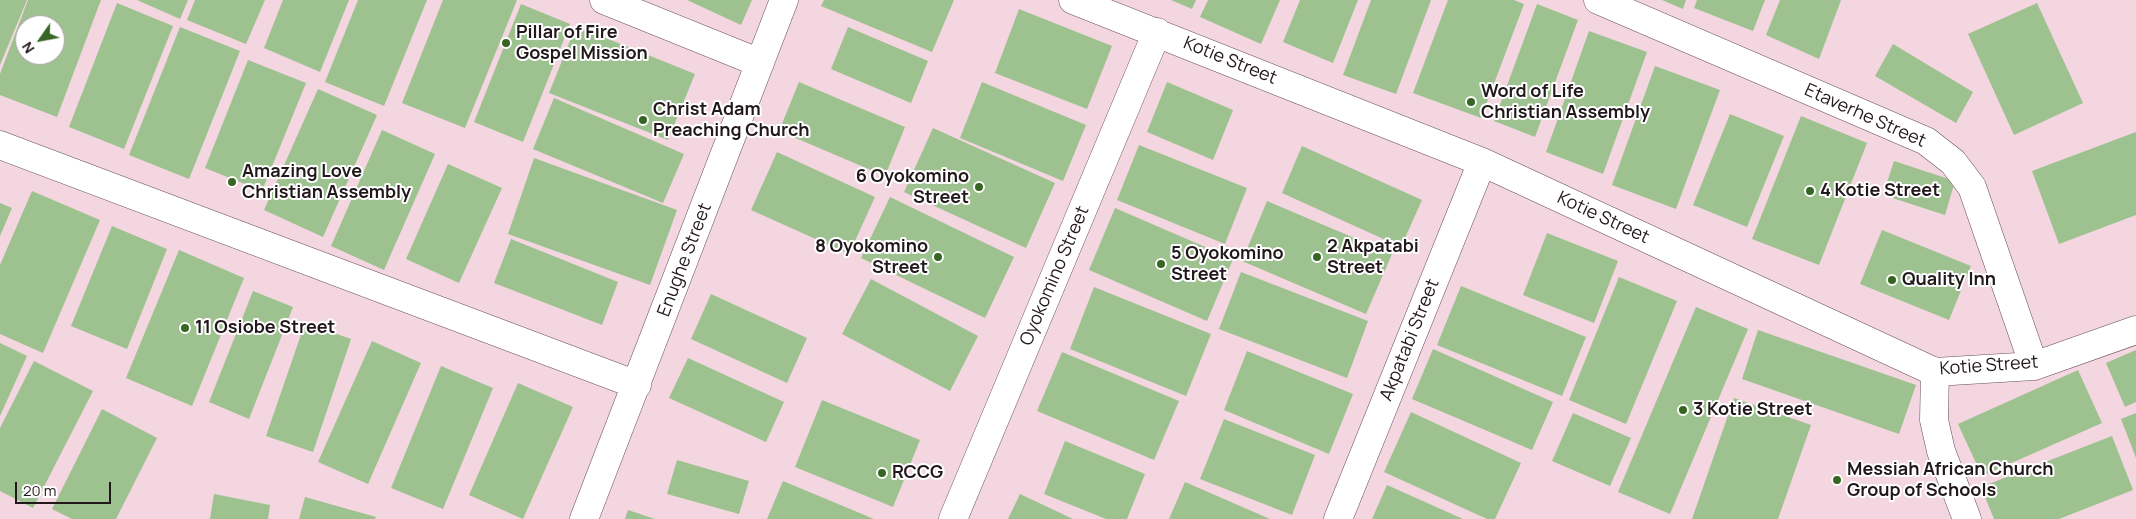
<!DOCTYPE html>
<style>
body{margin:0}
#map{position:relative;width:2136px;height:519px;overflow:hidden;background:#f3d6df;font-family:Manrope,sans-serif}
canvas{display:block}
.north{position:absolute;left:15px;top:15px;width:50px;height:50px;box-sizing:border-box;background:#fff;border:1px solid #a7a3a4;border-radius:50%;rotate:237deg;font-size:14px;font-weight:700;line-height:20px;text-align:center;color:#22181b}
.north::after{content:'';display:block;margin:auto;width:18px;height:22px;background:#376523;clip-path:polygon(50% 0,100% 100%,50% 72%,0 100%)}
.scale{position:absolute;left:15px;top:482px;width:96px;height:22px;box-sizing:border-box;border:2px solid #22181b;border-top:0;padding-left:6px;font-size:15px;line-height:18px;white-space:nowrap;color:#22181b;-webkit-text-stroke:4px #fff;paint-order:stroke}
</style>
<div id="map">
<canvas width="2136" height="519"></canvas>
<div class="north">N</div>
<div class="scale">20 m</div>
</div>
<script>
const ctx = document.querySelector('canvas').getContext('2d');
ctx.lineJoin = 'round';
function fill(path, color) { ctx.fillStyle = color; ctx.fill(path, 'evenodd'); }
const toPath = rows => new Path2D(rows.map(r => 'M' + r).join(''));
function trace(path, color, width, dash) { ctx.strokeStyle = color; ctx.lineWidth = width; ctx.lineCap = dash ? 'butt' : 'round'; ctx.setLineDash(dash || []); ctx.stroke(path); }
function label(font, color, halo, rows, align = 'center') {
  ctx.font = font + ' Manrope,sans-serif'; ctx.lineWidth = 4; ctx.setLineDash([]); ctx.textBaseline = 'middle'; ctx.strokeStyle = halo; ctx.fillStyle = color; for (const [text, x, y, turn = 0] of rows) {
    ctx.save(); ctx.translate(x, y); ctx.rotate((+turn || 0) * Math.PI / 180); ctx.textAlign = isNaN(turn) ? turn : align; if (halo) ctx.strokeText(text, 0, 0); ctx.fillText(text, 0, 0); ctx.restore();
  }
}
const building = toPath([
 [0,0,27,0,0,65],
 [28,0,101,0,57,117,0,95,0,74],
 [25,25,55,25,55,55,25,55],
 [137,0,188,0,180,19],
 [195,0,265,0,246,44,187,20],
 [283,0,349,0,320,72,264,48],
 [358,0,427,0,384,106,325,82],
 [443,0,517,0,465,128,402,103],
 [687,0,752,0,741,25],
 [824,0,954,0,932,52,821,6],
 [1171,0,1196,0,1192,9],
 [1208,0,1280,0,1261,44,1200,17],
 [1300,0,1358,0,1333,63,1283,42],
 [1371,0,1431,0,1396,94,1343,75],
 [1448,0,1514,0,1524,4,1481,118,1413,93],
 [1662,0,1686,0,1683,9],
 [1697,0,1765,0,1753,31,1694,8],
 [1780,0,1841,0,1819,59,1766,35],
 [117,3,173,26,124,149,69,127],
 [2037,3,2083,103,2014,135,1968,34],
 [521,4,570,24,523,142,474,122],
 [1537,4,1578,20,1535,137,1494,121],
 [1019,9,1112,46,1087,109,995,73],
 [576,26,695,74,668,140,549,93],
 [180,27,240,51,189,179,129,155],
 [848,27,928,61,911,103,831,69],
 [1589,31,1647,52,1603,174,1546,152],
 [1893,44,1973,92,1956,123,1875,76],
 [248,60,306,83,262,191,205,168],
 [1655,66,1720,90,1676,209,1612,185],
 [799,82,905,127,885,176,779,131],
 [982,82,1086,125,1063,181,960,138],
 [1167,82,1233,110,1213,160,1147,132],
 [318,89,377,115,323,237,264,210],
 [554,98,684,154,663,203,533,149],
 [1730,114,1784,136,1747,227,1693,205],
 [1801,116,1867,143,1819,265,1752,239],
 [933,128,1055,183,1026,248,904,192],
 [382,130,435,154,384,270,331,246],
 [2136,132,2136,215,2059,244,2032,171],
 [1139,145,1247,188,1225,244,1117,200],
 [1302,146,1422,200,1401,247,1282,193],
 [777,152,875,197,849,254,751,210],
 [534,158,677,210,650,285,508,234],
 [1894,161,1955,181,1945,215,1883,195],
 [448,164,502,188,459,283,406,259],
 [32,191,100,220,43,353,0,334,0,265],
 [890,197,1014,257,985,318,861,258],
 [1267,201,1392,254,1366,314,1242,261],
 [0,203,12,208,0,236],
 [1115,208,1233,259,1207,321,1089,270],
 [112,226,167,249,127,349,71,326],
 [1882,230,1971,266,1949,320,1860,284],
 [1547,233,1618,261,1594,323,1523,295],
 [511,239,618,282,602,325,494,283],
 [179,250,244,278,192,406,126,378],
 [1241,272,1368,321,1347,378,1219,329],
 [1619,277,1677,301,1626,424,1569,400],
 [871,279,978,336,950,391,842,334],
 [1461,286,1586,337,1562,396,1437,345],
 [1094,287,1211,334,1186,396,1070,349],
 [253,291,293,307,249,419,209,402],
 [711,294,807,338,787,383,691,339],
 [1696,307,1748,329,1670,514,1618,492],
 [305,323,351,339,313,452,266,436],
 [1758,330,1916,385,1899,434,1742,379],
 [372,341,421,363,368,484,318,462],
 [0,343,27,356,0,416],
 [1433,349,1553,402,1532,450,1412,399],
 [2136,350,2136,402,2125,407,2106,363],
 [1247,351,1353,394,1329,454,1224,410],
 [1062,352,1179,401,1154,460,1037,411],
 [688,358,784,402,766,442,669,398],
 [34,361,93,391,33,508,0,491,0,428],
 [441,366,493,388,443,509,391,488],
 [2078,370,2102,423,1982,476,1958,424],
 [518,383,573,407,523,519,469,495],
 [1734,398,1811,425,1778,519,1692,519],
 [822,400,920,440,893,507,795,467],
 [102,409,157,438,116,519,72,519,52,509],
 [1411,412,1521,463,1495,519,1487,519,1384,472],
 [1573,413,1631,438,1610,486,1552,461],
 [2136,413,2136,458,2121,419],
 [1224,419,1315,455,1292,515,1200,479],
 [2112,436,2133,490,2059,519,1994,519,1981,487],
 [1065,441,1145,474,1127,519,1106,519,1044,494],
 [677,460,749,481,739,514,667,494],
 [783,481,874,519,767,519],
 [1185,482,1270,519,1169,519],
 [1387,485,1463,519,1372,519],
 [214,494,270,505,268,519,210,519],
 [1020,494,1073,519,1008,519],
 [305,497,376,517,375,519,299,519],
 [628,510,655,519,625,519]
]);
const minor = toPath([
 [604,0,760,63],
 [1073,0,1482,162,1935,372,2034,366,2136,330],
 [1598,0,1926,141,1953,162,1972,187,2034,366],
 [0,145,637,385],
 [1935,372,1934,420,1941,451,1967,519],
 [584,519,784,0],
 [953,519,1157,32],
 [1338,519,1482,162]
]);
const markers = [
 [506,43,5,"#376523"],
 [1471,102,5,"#376523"],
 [643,120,5,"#376523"],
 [232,182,5,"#376523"],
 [979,187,5,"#376523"],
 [1810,191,5,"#376523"],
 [938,257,5,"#376523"],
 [1317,257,5,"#376523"],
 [1161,264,5,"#376523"],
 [1892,280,5,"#376523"],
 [185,328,5,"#376523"],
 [1683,410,5,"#376523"],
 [882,473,5,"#376523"],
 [1837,480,5,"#376523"]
];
const poiNames = [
 ["Pillar of Fire",516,33],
 ["Gospel Mission",516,54],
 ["Word of Life",1481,92],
 ["Christian Assembly",1481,113],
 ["Christ Adam",653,110],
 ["Preaching Church",653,131],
 ["Amazing Love",242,172],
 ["Christian Assembly",242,193],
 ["6 Oyokomino",969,177,"right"],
 ["Street",969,198,"right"],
 ["4 Kotie Street",1820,191],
 ["8 Oyokomino",928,247,"right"],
 ["Street",928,268,"right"],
 ["2 Akpatabi",1327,247],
 ["Street",1327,268],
 ["5 Oyokomino",1171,254],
 ["Street",1171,275],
 ["Quality Inn",1902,280],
 ["11 Osiobe Street",195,328],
 ["3 Kotie Street",1693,410],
 ["Messiah African Church",1847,470],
 ["Group of Schools",1847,491],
 ["RCCG",892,473]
];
const streetNames = [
 ["Kotie Street",1230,61,22],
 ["Etaverhe Street",1865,116,24],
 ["Kotie Street",1603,218,25],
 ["Enughe Street",685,260,-69],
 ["Oyokomino Street",1055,276,-67],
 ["Akpatabi Street",1410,340,-68],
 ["Kotie Street",1989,366,-4]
];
fill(building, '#9ec190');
trace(minor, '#684f57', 29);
trace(minor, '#fff', 28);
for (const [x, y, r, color] of markers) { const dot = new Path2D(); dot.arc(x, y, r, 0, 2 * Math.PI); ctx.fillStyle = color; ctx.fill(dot); trace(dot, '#fff', 2); }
label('bold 18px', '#22181b', '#fff', poiNames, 'left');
label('18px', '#22181b', '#fff', streetNames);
</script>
